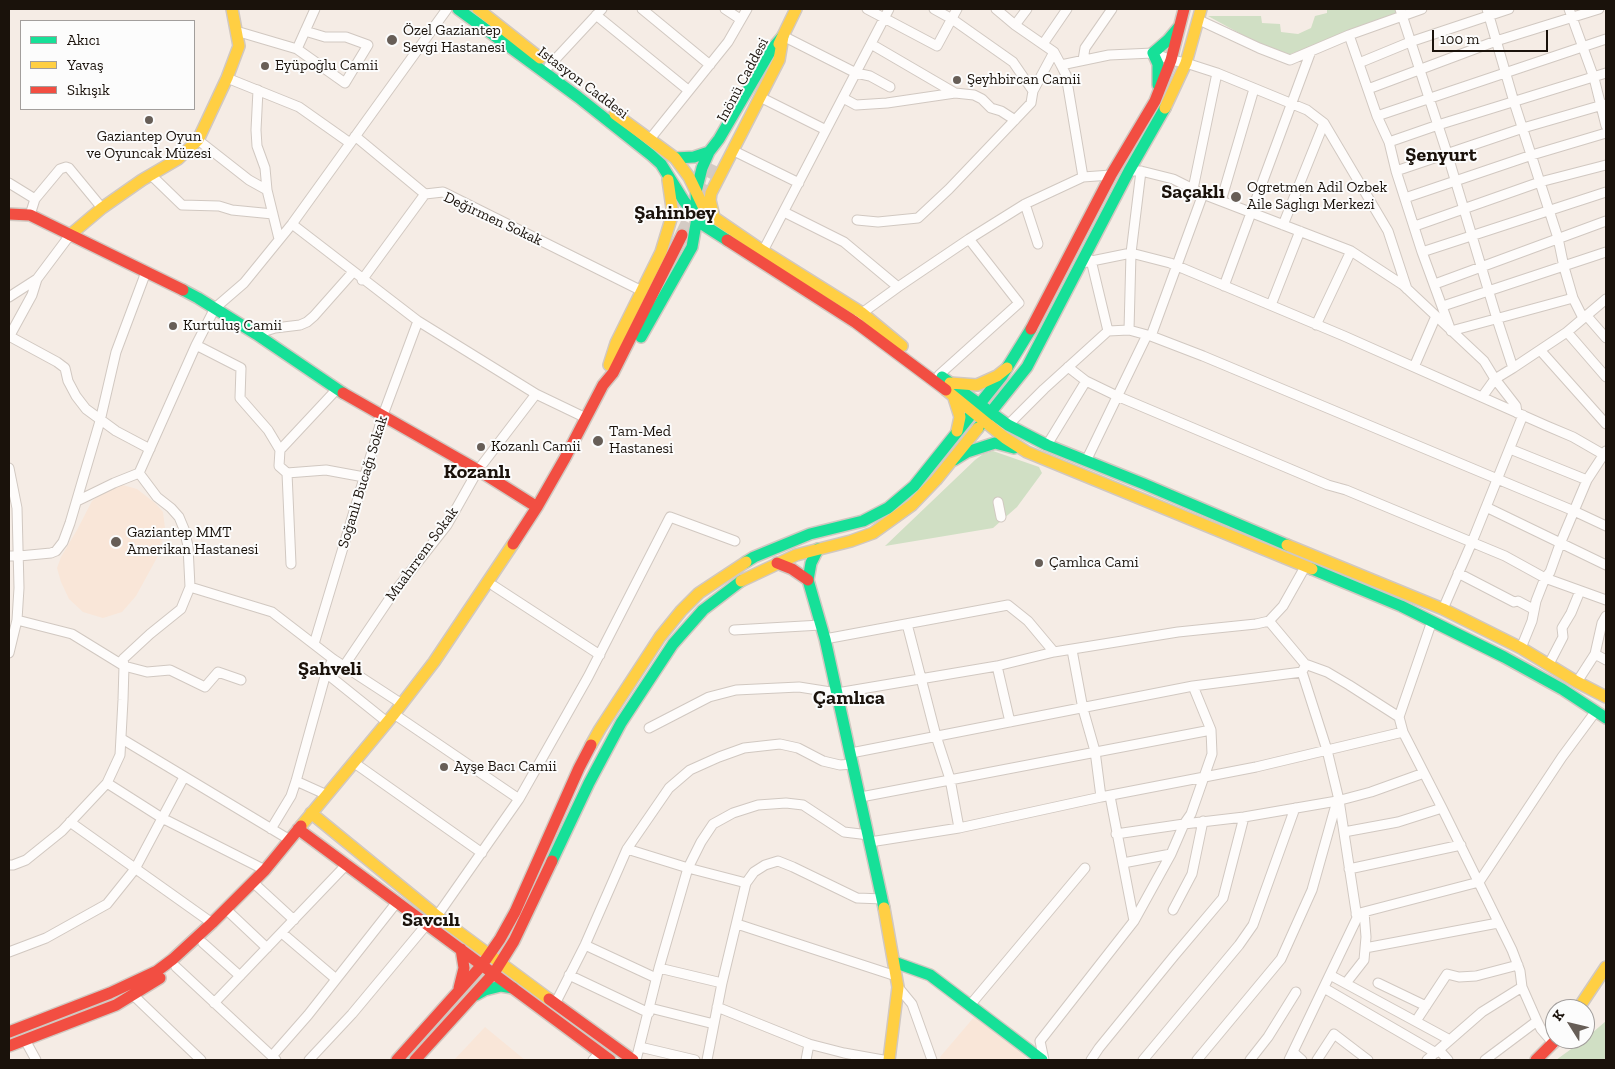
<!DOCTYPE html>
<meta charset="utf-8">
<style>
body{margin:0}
#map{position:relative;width:1615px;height:1069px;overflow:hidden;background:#f5ece5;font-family:"Zilla Slab",serif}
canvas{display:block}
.frame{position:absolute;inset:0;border:10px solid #1a120b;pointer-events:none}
.legend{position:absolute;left:20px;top:20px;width:175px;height:90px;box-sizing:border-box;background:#fcfcfc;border:1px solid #a29e9c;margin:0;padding:6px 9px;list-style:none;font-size:15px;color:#1a120b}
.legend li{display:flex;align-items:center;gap:10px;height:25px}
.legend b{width:25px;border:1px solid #a29e9c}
.north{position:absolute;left:1545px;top:999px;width:50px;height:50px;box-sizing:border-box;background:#fcfcfc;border:1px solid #a29e9c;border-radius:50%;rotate:306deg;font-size:14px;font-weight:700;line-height:20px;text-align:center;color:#1a120b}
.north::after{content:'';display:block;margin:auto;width:18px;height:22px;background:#675e57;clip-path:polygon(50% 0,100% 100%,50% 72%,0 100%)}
.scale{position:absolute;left:1432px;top:30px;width:116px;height:22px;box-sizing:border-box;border:2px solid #1a120b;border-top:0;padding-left:6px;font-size:15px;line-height:18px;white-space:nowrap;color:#1a120b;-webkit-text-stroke:4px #fcfcfc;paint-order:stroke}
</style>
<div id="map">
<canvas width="1615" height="1069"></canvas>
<div class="frame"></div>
<ul class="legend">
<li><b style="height:6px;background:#16e098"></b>Akıcı</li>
<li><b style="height:6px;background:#ffcf43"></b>Yavaş</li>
<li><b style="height:6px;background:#f24e42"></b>Sıkışık</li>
</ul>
<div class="north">K</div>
<div class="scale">100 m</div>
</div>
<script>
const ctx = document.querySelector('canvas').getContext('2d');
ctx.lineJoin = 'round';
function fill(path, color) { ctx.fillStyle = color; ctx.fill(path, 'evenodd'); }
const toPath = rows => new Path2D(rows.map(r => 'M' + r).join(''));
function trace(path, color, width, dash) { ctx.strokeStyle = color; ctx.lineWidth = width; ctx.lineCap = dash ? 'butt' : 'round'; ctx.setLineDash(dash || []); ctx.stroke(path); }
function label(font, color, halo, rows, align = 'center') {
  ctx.font = font + ' "Zilla Slab",serif'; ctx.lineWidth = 4; ctx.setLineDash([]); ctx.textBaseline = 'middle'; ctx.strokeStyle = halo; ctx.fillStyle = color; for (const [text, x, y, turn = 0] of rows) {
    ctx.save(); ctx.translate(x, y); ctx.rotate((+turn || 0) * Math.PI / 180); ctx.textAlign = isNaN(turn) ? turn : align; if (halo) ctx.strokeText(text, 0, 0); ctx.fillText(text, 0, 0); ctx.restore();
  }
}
const built = toPath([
 [119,484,137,489,155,503,163,512,165,528,159,554,136,596,122,612,103,618,83,612,69,599,61,582,57,568,61,557,77,530,92,501,103,492],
 [975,1016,1024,1053,1026,1060,941,1060,940,1057],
 [485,1027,525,1060,454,1060]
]);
const green = toPath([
 [1327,9,1396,9,1397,14,1288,55,1259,44,1208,16,1261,16,1262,23,1280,24,1281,32,1298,34,1311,28,1315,16,1327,13],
 [993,451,1039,467,1042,473,1017,507,993,528,885,546,975,460,983,454],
 [1606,1021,1606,1060,1556,1060,1585,1039]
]);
const primaryTunnel = toPath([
 [682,235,716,165]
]);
const street = toPath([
 [642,9,710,65],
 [725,9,740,19],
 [867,9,937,46,957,9],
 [934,9,952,19,1013,62,1033,91],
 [996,9,1015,25,1054,52,1061,65,1066,75,1083,177],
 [1400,9,1447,153,1497,319,1513,368],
 [1487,9,1514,102,1558,238,1564,267,1573,298,1583,318],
 [1569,9,1594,78,1606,126],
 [596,15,688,90],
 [1199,20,1259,48,1290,60,1349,35,1377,116,1389,142,1396,171,1422,252,1451,331,1573,298],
 [1015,25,1027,9],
 [236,31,297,49,345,83,368,45,346,37,325,37,305,31],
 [1349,35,1422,9],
 [783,36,856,73,870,76,890,87],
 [871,44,955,93],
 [1043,44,1067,9],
 [297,49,315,9],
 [1083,60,1085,48,1112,9],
 [1359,63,1410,42,1509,9],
 [1061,65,1109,55,1153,53,1171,60,1186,63,1217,73,1307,110,1324,123,1388,231,1407,289],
 [549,66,602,9],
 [227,78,299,107,350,143],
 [1368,89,1496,41,1599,9],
 [258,90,256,130,257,146,265,168,267,190,279,239],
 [760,97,826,130],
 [843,98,856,105,887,103,955,93,974,95,982,99,991,108,1001,111,1015,120],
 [1377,116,1606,39],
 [355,136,425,194,443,192,642,291],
 [650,139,728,42,747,9],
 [198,140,249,180,267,190],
 [1389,142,1438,125,1606,73],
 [732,150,799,183],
 [1129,171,1141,171,1173,179,1203,194,1351,251,1403,285,1484,361,1495,379,1516,406,1517,413],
 [1396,171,1523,128,1606,104],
 [151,175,182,205,219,206,232,210,273,214],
 [9,183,35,199,30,215],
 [1193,189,1217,73],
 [1405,198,1532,155,1606,133],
 [35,199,60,169,66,167,69,168,102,208],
 [1221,201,1254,89],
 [1025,204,1038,244],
 [784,212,844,242,898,287],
 [857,220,878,222,918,218,949,189,1031,103,1033,91,1054,52],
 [292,224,418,321,536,394,586,418],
 [1283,225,1324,123],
 [1415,226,1540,182,1606,165],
 [763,251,889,9],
 [1422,252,1606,192],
 [1091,260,1108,331],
 [1082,263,1131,253,1170,263,1344,336,1547,426,1573,437,1606,456],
 [362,280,425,194],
 [1435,284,1606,221],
 [1224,286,1311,51],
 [9,297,37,279],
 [1271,305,1300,231],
 [1443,306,1606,252],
 [1586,315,1606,338],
 [859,316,862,313,898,287,969,239,1025,204,1083,177,1111,175],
 [1316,325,1351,251],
 [1129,330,1131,253,1141,171],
 [1567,332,1606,377],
 [256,334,275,328,300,325,307,322,314,316,353,272],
 [9,336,57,362,65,368,68,381,76,396,86,409,116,431,150,449],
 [1151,336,1203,194],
 [9,337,32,295,37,279,70,235],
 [196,345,241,368,240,398,268,430,280,450,279,466,287,473,291,564],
 [1540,350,1606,424],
 [1068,367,1086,381,1117,396,1328,485,1346,490,1505,556,1545,578,1606,600],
 [1414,367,1436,316],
 [939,375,1019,303,969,239],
 [1482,397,1495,379,1513,368,1567,332,1606,299],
 [1008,425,1044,389,1108,331,1129,330,1151,336,1203,356,1574,511,1606,526],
 [1047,445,1086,381],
 [1510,449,1587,480],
 [280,450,337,389],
 [1086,461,1147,335],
 [9,468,17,508,19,588,17,620,9,653],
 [139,473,157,497,171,508,179,517,184,529,188,546,190,587,181,609,150,634,123,659,124,666,147,672,170,670,205,687,218,672,241,680],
 [287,473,326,470,364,477],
 [77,501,114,483,139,473,196,345,215,308,244,283,292,224,447,9],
 [998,502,1001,517],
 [1486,507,1606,565],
 [9,556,19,556,51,553,56,551,63,542,70,523,100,421,116,352,146,272],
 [1458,573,1514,602,1518,601,1533,609],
 [494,586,600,655],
 [190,587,272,612,333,659,402,704],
 [1443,609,1472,542,1523,415],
 [1269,621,1305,664,1327,672,1349,685,1399,717,1403,732,1442,808,1512,950,1520,971,1522,987,1537,1021,1541,1029,1554,1044],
 [907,624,936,736,950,779,959,828],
 [734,630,821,625],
 [825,639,1008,605,1028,621,1054,652],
 [314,644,383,415,418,321],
 [1521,648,1532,621,1536,601,1545,578,1550,572,1560,544,1587,480,1606,451],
 [1072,650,1083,709,1095,751,1101,797],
 [1595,654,1606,660],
 [1549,664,1563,637,1562,628,1571,613,1580,591],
 [344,666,392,595,447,525,478,470,536,394],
 [997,666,1010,722],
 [326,673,387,722],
 [1577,682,1595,654,1602,623,1606,616],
 [394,714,519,799],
 [1399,717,1432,621],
 [649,728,709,697,736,690,799,687,837,693,997,666,1054,652,1178,632,1256,624,1269,621,1283,606,1305,567],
 [122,739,290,840],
 [851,753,1193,686,1302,672],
 [353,762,482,853],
 [296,781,327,795],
 [107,783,162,818,265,870],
 [1110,796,1134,921],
 [861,797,1211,730],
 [70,822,212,923],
 [271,829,291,796,296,781,326,673,333,659],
 [1344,832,1398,822,1442,808],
 [1116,834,1184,824,1244,817,1337,801,1371,792,1424,773],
 [870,842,959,828,1101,797,1256,767,1403,732],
 [627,849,688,868,746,883],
 [1123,863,1171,854],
 [9,865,13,865,26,860,62,831,107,783,120,755,123,700,124,666,72,634,17,620],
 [1349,869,1461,845],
 [257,886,294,920],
 [1173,910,1192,874,1203,821],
 [231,914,267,948],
 [1356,914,1479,882,1562,757,1596,711],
 [437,916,519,799,588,677,670,517,735,541],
 [737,924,896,976],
 [282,933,336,979],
 [203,943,240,976],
 [585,945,656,978],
 [1365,948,1498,923],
 [9,952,46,938,107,904,135,869,184,777],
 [176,967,276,1060],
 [659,968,722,983],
 [569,975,649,1013],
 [1330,975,1450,1040],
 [1346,983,1364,960,1366,937,1364,912],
 [1378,983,1426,1006],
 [898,987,912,1004,932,1060],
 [1324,988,1436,1053],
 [133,995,201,1060],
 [214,1003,347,864],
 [555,1004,585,945,627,849,669,788,690,770,719,757,744,748,780,744,798,748,823,761,840,765,853,764],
 [971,1004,1085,868],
 [717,1007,809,1044,844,1053,883,1060],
 [650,1008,714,1024],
 [1416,1021,1447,974,1459,977,1476,976,1518,965],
 [25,1040,36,1060],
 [640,1047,695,1060],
 [1439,1050,1448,1060],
 [1293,1052,1302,1060],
 [272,1056,308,1015,397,902],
 [309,1060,352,1014,427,924],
 [593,1060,600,1053],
 [636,1060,659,968,688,868,701,842,713,824,733,813,758,805,786,803,803,805,844,832,869,835],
 [707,1060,722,983,746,883,754,872,765,865,778,861,793,867,857,898,883,899],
 [806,1060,809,1044],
 [1044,1060,1040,1041,1134,921,1171,854,1184,824,1191,814,1212,754,1211,730,1193,686],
 [1091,1060,1099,1048,1174,956,1223,898,1244,817],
 [1143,1060,1239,945,1253,925,1295,808],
 [1197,1060,1281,959,1312,890,1337,801],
 [1250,1060,1268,1037,1296,992],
 [1289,1060,1357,918,1339,800,1327,750,1302,672,1304,668],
 [1317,1060,1334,1034,1368,1060],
 [1427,1060,1482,1012,1522,987],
 [1485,1060,1537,1021]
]);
const fast = toPath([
 [458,9,578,97,651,155,661,164,684,201,702,224,727,240],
 [1158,85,1158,64,1153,53,1168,40,1178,28],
 [675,158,694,157,709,152,719,139,771,50,783,36],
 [183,290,198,298,256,334,343,393],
 [641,337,692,247,697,218,696,192,702,168,709,152],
 [942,377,1008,425,1047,445,1144,484,1287,545],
 [978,428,1027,367,1129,171,1165,108],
 [954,460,967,452,995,443,1014,448],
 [818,549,811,563,808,580,825,639,884,908],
 [746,562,754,557,810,534,863,521,888,508,914,486,1002,376,1031,329],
 [1312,569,1401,606,1504,657,1562,689,1606,718],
 [552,861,589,783,621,723,673,644,703,610,741,581],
 [894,962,930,975,1042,1060],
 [476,995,485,990,501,986,513,988]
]);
const slow = toPath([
 [478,9,540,58],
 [779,44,796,9],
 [1165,108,1186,63,1201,9],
 [615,114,675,158,689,177,703,206,709,214,763,251,862,313,902,346],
 [714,217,710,200,711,193,779,60,783,36],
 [70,235,102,208,142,180,178,159,198,140,227,78,239,46,232,9],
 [609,365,616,343,661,252,671,219,672,208,668,180],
 [950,383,977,385,997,376,1007,368],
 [946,390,1005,438,1027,452,1312,569],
 [954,398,960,417,957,431],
 [1287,545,1443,609,1521,648,1577,682,1606,697],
 [741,581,796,555,851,541,873,533,912,505,936,480,978,428],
 [591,745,600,729,660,637,681,611,699,593,746,562],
 [311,813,437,916,549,999],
 [301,826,394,714,434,662,513,544],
 [884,908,898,987,889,1060],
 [1578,1009,1606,967]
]);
const jam = toPath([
 [9,214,30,215,183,290],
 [727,240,855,322,946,390],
 [1031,329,1111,175,1155,101,1171,60,1184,9],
 [343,393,478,470,537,507],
 [513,544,537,507,565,458,603,385,613,373,682,235],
 [777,563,792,569,808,580],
 [298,829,610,1060],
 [459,988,464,968,461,949],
 [549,999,633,1060],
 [9,1032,110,993,157,971,173,959,212,923,265,870,301,826],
 [9,1046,116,1005,160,978],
 [397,1060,482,965,500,939,515,912,579,768,591,745],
 [415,1060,494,973,514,941,552,861],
 [1536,1060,1557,1039]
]);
const markers = [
 [392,40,6,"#675e57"],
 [265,66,5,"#675e57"],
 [957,80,5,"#675e57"],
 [149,120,5,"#675e57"],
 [1236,197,6,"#675e57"],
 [173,326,5,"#675e57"],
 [598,441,6,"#675e57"],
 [481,447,5,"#675e57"],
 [116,542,6,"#675e57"],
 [1039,563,5,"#675e57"],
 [444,767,5,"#675e57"]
];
const poiNames = [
 ["Özel Gaziantep",403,31],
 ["Sevgi Hastanesi",403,48],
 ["Eyüpoğlu Camii",275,66],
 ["Şeyhbircan Camii",967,80],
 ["Gaziantep Oyun",149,137,"center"],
 ["ve Oyuncak Müzesi",149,154,"center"],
 ["Ogretmen Adil Ozbek",1247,188],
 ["Aile Saglıgı Merkezi",1247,205],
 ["Kurtuluş Camii",183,326],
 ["Tam-Med",609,432],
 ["Hastanesi",609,449],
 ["Kozanlı Camii",491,447],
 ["Gaziantep MMT",127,533],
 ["Amerikan Hastanesi",127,550],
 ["Çamlıca Cami",1049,563],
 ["Ayşe Bacı Camii",454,767]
];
const streetNames = [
 ["Inönü Caddesi",743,80,-62],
 ["Istasyon Caddesi",583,83,37],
 ["Değirmen Sokak",493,219,25],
 ["Soğanlı Bucağı Sokak",363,482,-73],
 ["Muahrrem Sokak",422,554,-54]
];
const districtNames = [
 ["Şenyurt",1441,155],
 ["Saçaklı",1193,192],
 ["Şahinbey",675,213],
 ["Kozanlı",477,472],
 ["Şahveli",330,669],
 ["Çamlıca",849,698],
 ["Savcılı",431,920]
];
fill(built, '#f9e6d8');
fill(green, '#d0dfc4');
trace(primaryTunnel, '#d4cbc4', 14, [14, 7]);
trace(street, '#d1c8c1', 11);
trace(fast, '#d1c8c1', 14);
trace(slow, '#d1c8c1', 14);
trace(jam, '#d1c8c1', 14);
trace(street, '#fefcfb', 9);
trace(fast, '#16e098', 11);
trace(slow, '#ffcf43', 11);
trace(jam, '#f24e42', 11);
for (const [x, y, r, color] of markers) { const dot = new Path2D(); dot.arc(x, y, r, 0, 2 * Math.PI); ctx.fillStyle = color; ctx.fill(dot); trace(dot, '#fcfcfc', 2); }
label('15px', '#1a120b', '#fcfcfc', poiNames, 'left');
label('15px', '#1a120b', '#fcfcfc', streetNames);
label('bold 20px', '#1a120b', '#fcfcfc', districtNames);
</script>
